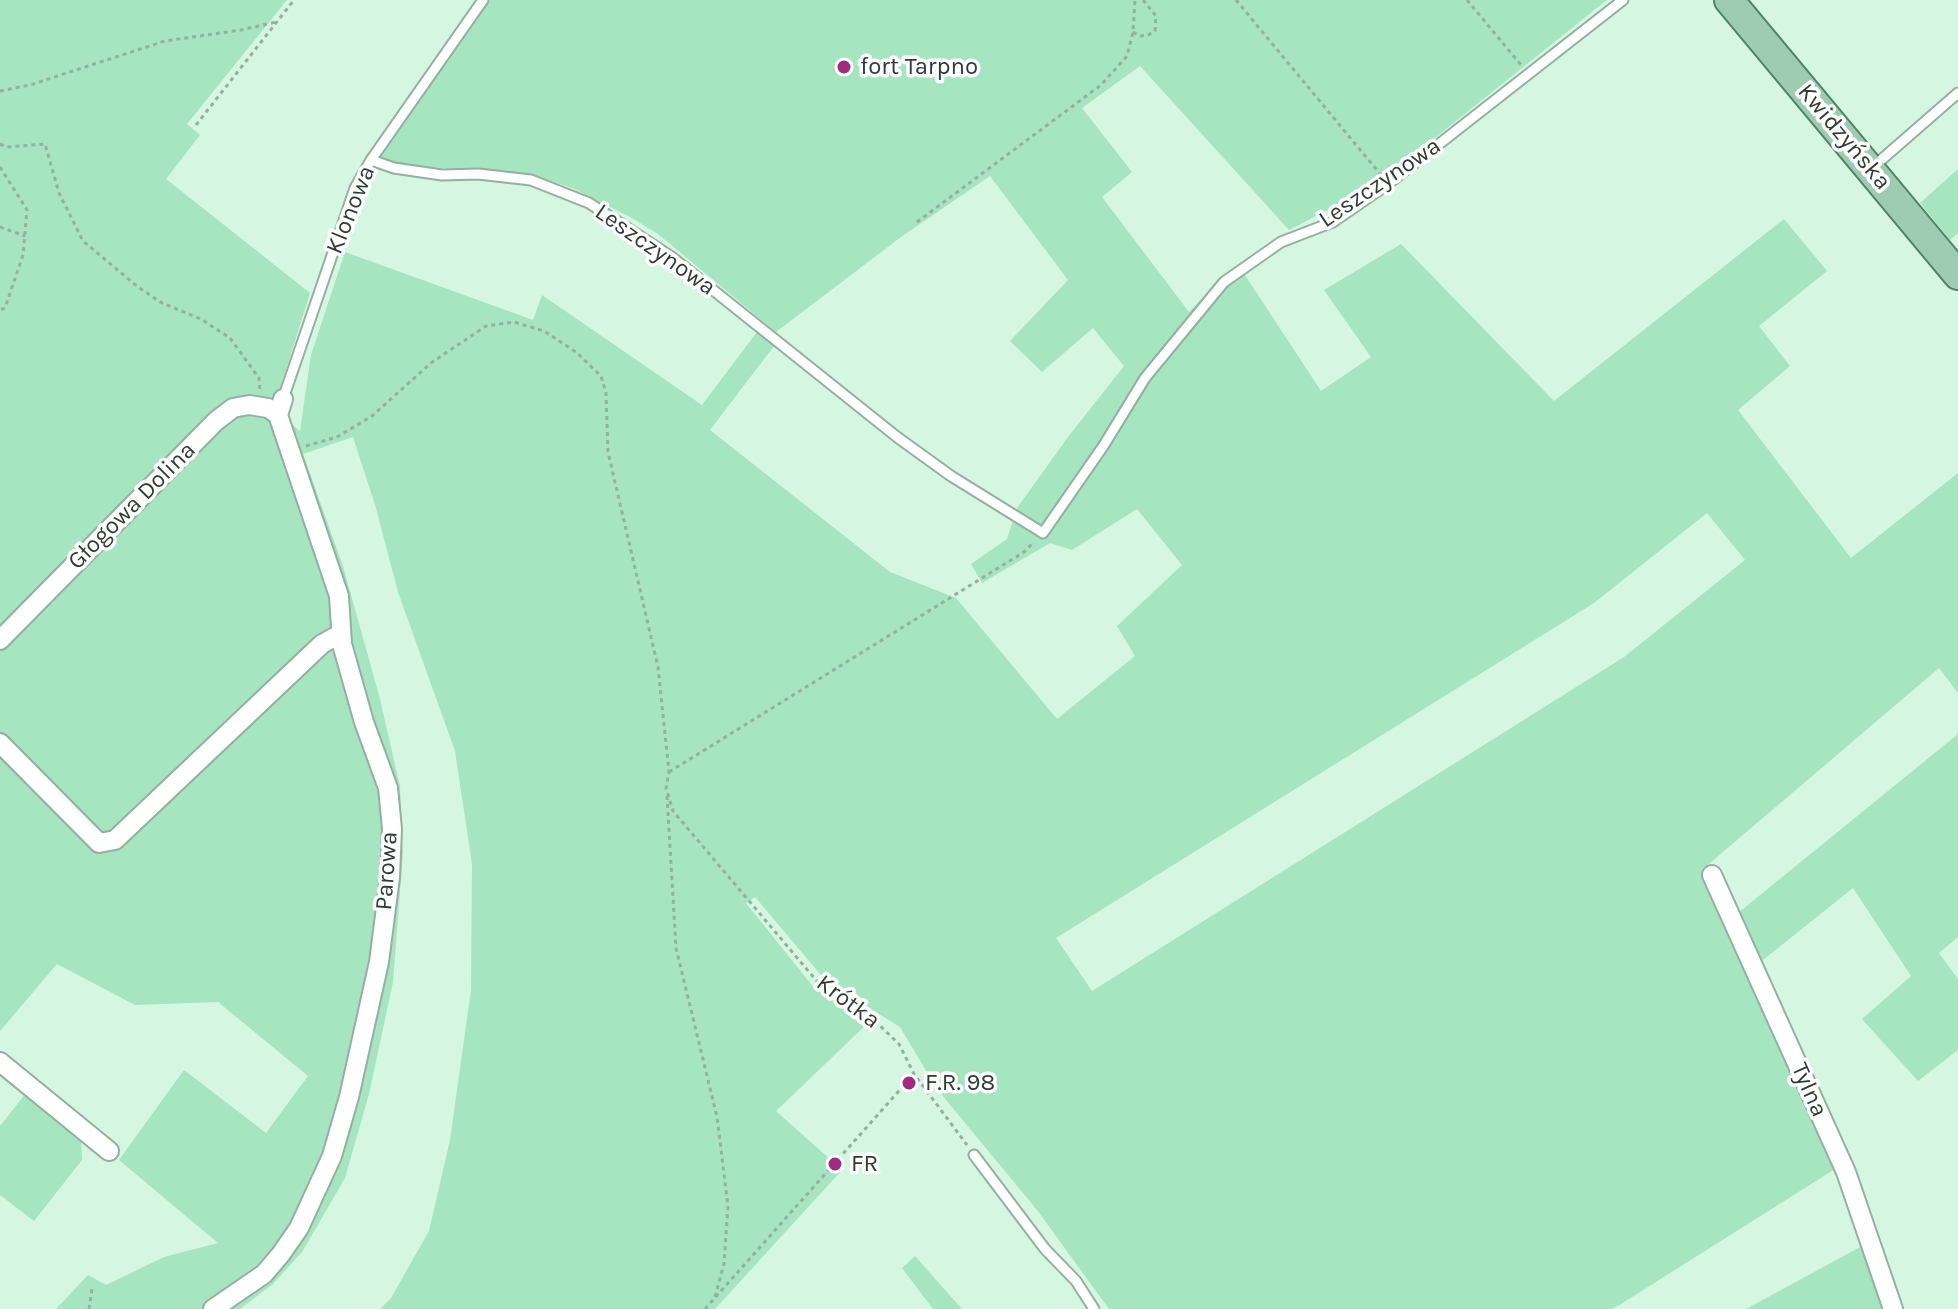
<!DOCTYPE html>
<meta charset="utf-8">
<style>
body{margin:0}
canvas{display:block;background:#d5f6e1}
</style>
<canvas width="1958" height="1309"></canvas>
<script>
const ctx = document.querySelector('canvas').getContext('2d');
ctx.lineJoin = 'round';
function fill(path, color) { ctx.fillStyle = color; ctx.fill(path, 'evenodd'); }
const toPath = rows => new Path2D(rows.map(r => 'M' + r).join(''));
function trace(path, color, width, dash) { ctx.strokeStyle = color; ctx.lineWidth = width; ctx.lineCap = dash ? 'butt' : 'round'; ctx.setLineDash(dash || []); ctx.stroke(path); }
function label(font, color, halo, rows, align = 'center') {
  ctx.font = font + ' Karla,sans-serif'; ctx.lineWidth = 7; ctx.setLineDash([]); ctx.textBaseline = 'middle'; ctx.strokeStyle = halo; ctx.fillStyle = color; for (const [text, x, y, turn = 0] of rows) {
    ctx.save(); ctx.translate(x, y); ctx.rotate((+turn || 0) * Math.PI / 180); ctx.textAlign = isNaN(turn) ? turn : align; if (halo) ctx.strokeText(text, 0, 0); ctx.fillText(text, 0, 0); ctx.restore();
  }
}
const green = toPath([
 [0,0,287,0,187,124,200,135,166,179,310,293,281,386,269,406,300,431,311,355,345,252,533,320,542,295,702,405,757,332,774,346,710,430,890,572,956,598,1057,719,1135,656,1117,626,1182,565,1137,509,1072,550,1050,543,982,583,971,564,1007,539,1017,508,1068,437,1124,366,1093,328,1042,372,1010,341,1068,280,990,176,901,237,776,332,658,234,632,218,572,188,539,177,502,172,400,165,381,157,490,0,1607,0,1376,185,1289,230,1140,66,1082,108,1132,172,1102,197,1189,312,1224,276,1239,266,1321,391,1371,357,1324,290,1401,244,1554,401,1784,219,1827,271,1759,326,1790,366,1738,410,1851,558,1958,473,1958,693,1939,668,1703,869,1727,922,1958,734,1958,937,1939,953,1958,979,1958,1050,1918,1081,1862,1019,1911,976,1853,888,1748,972,1835,1169,1621,1304,1612,1309,1109,1309,1037,1210,937,1089,900,1027,826,981,755,897,746,903,815,989,868,1023,776,1111,842,1170,715,1309,380,1309,391,1298,429,1231,450,1140,471,990,472,864,455,751,398,592,376,508,353,437,303,454,343,566,380,699,400,787,403,853,393,982,369,1094,345,1178,302,1252,273,1284,240,1309,56,1309,88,1275,106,1285,164,1257,218,1243,119,1160,184,1070,266,1133,308,1076,218,1002,135,1005,57,964,0,1031],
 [1707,513,1745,560,1624,657,1092,991,1056,938,1594,603],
 [1958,169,1958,233,1950,240,1920,203],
 [26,1093,81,1139,82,1160,34,1221,0,1195,0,1126],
 [1862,1246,1884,1309,1746,1309],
 [915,1256,962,1309,933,1309,902,1268]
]);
const path = toPath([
 [1236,0,1381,175],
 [1467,0,1521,65],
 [1133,32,1140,36,1148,35,1155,31,1156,16,1143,0],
 [0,91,30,85,165,41,241,30,276,22],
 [196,125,294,0],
 [0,144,7,147,45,144,59,193,83,241,138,287,162,303,201,319,230,338,259,378,260,390],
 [0,167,27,210,23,255,5,308,0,310],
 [917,222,1101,85,1127,56,1133,32,1135,0],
 [0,227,25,236],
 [306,446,337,437,372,416,431,363,486,326,514,322,544,331,576,352,601,376,606,393,608,452,658,667,669,772,666,788,673,811,821,986,875,1021,899,1044,914,1074,967,1145],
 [669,772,1024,552,1034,542],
 [667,796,676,948,717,1117,728,1206,724,1264,715,1297],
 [89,1309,92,1289],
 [705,1309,914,1074]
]);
const lane = toPath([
 [371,160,394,168,442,175,478,174,531,180,589,203,673,258,897,437,951,476,1043,533,1104,445,1145,378,1224,282,1281,242,1333,222,1388,184,1623,0],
 [1873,167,1958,93],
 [283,399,355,188,371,160,483,0],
 [974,1155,1045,1249,1076,1281,1094,1309]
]);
const street = toPath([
 [0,640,216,421,233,408,249,405,268,408,278,415],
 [0,743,99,843,115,840,322,644,340,634],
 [1712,875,1846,1172,1893,1309],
 [0,1062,109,1151],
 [213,1309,264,1274,281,1254,299,1228,332,1156,349,1097,379,962,390,877,392,829,388,788,364,722,342,644,339,596,278,415,283,399]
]);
const primary = toPath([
 [1729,0,1958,275]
]);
const markers = [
 [844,67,8,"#a12980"],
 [909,1083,8,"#a12980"],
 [835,1164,8,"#a12980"]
];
const poiNames = [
 ["fort Tarpno",860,67],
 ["F.R. 98",925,1083],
 ["FR",851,1164]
];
const streetNames = [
 ["Kwidzyńska",1844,137,50],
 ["Leszczynowa",1380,183,-34],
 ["Klonowa",351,210,-68],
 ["Leszczynowa",655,250,35],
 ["Głogowa Dolina",132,506,-45],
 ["Parowa",387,871,-86],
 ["Krótka",848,1002,37],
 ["Tylna",1809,1090,66]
];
fill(green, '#a5e5c0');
trace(lane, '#93b19e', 13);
trace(street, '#93b19e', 22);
trace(primary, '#4e8465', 32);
trace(path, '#96af9f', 3, [4, 4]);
trace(lane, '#fff', 9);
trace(street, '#fff', 18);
trace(primary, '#9eccb3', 28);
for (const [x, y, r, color] of markers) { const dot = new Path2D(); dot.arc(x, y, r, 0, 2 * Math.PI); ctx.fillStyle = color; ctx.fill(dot); trace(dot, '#fff', 3); }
label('24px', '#2f3c34', '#fff', poiNames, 'left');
label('24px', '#2f3c34', '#fff', streetNames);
</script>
